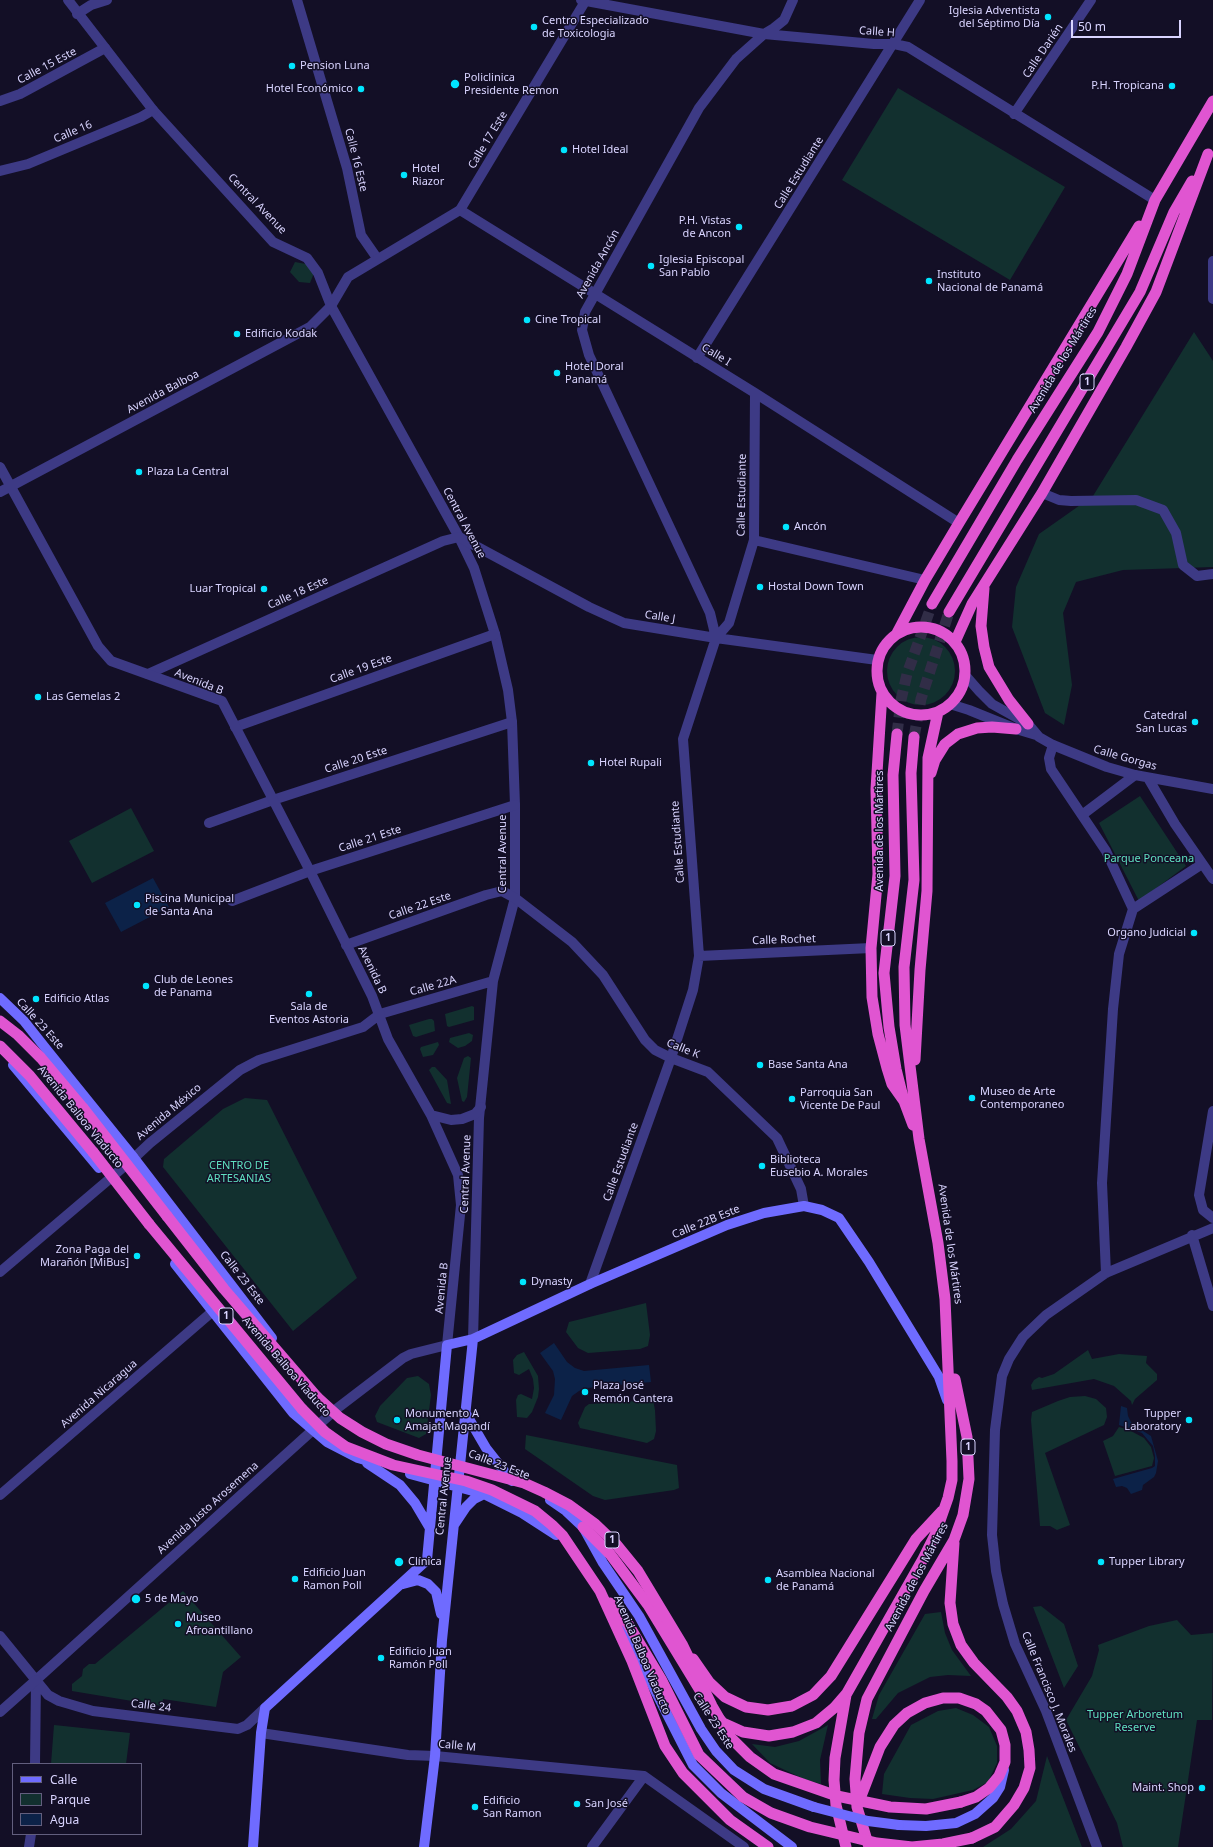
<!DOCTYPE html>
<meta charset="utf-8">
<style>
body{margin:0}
#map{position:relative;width:1213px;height:1847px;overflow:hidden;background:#130f26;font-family:"Noto Sans",sans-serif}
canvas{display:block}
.legend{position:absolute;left:12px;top:1763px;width:130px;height:72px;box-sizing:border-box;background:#130f26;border:1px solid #625e7d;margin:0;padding:5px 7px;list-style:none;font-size:12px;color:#d9d4ff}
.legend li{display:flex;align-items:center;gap:8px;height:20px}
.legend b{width:20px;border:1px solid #625e7d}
.scale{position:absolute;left:1071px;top:20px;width:110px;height:18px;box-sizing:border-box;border:2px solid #d9d4ff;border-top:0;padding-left:5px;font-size:12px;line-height:14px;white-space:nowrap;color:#d9d4ff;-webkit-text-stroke:3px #130f26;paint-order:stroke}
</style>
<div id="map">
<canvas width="1213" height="1847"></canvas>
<ul class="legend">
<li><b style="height:5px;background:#6f6bff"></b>Calle</li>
<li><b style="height:11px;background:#12302f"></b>Parque</li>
<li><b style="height:11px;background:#0c2248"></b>Agua</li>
</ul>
<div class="scale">50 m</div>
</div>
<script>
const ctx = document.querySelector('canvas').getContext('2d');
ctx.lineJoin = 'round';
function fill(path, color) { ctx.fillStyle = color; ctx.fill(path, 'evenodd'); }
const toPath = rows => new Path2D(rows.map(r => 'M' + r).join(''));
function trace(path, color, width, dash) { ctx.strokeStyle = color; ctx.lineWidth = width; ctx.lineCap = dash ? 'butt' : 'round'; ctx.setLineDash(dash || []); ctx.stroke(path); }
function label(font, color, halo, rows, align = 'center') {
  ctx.font = font + ' "Noto Sans",sans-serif'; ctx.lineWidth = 3; ctx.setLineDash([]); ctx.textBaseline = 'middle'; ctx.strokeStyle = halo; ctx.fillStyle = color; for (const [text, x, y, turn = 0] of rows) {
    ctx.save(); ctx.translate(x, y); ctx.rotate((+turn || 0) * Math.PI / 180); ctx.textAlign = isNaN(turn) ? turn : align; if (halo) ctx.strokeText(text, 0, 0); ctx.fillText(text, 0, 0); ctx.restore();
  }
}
const green = toPath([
 [898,88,1065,187,1010,280,842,180],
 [295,262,306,264,314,273,310,283,299,282,290,272],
 [1194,332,1213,361,1213,567,1123,570,1076,582,1063,613,1072,685,1064,725,1045,713,1012,627,1016,587,1039,534,1093,496],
 '887 671a34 34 0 1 1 68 0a34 34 0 1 1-68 0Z',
 [1140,796,1186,866,1139,901,1099,823],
 [131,808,154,851,92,883,69,841],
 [472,1006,474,1007,474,1020,449,1027,447,1026,445,1014],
 [429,1019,432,1019,434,1021,435,1031,416,1037,413,1036,409,1025],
 [469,1033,473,1035,472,1041,465,1046,458,1048,449,1042,450,1038],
 [438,1042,439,1045,433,1055,423,1057,420,1049,421,1047],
 [468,1056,471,1058,467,1097,464,1102,462,1101,457,1078,464,1058],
 [432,1067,435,1067,447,1080,451,1104,447,1103,429,1070],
 [245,1098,267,1100,357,1278,293,1331,163,1167,164,1159,223,1109],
 [646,1303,650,1335,648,1346,640,1349,588,1353,578,1348,566,1332,569,1322],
 [1088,1350,1092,1359,1119,1354,1147,1356,1146,1363,1157,1374,1157,1380,1135,1399,1132,1405,1131,1401,1114,1386,1094,1379,1032,1390,1031,1385,1034,1380,1039,1377,1042,1378,1054,1374],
 [524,1352,538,1376,539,1389,538,1397,532,1412,527,1418,517,1417,516,1400,518,1395,521,1394,532,1399,534,1388,533,1379,529,1369,519,1375,514,1373,513,1360,517,1355],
 [418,1376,429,1384,431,1395,426,1434,419,1438,377,1422,375,1416,380,1406,407,1378],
 [1085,1396,1096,1399,1106,1408,1107,1417,1104,1425,1045,1453,1070,1525,1057,1530,1050,1526,1040,1526,1031,1420,1032,1412,1058,1401,1070,1397],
 [653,1400,655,1410,656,1431,654,1439,647,1443,580,1428,578,1423,585,1407,589,1404],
 [1119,1427,1129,1430,1144,1438,1151,1447,1154,1458,1152,1466,1115,1476,1103,1441,1113,1436],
 [526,1435,677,1465,679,1488,674,1490,605,1500,593,1496,525,1449],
 [183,1591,241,1657,223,1672,216,1707,163,1699,162,1706,72,1691,72,1684,82,1676,83,1669,89,1664,95,1664],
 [1041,1606,1064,1624,1078,1666,1064,1688,1033,1607],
 [941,1612,945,1633,952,1650,971,1676,948,1675,930,1677,898,1693,876,1719,872,1719,879,1695,925,1614],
 [1177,1620,1191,1635,1213,1633,1212,1720,1197,1720,1178,1847,1123,1847,1117,1823,1066,1720,1092,1676,1099,1650,1098,1645,1149,1626],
 [956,1708,973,1715,989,1727,997,1746,997,1763,988,1782,973,1790,933,1799,910,1798,882,1794,884,1774,911,1725,938,1711],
 [54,1725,130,1733,126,1764,51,1764],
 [828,1725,820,1760,821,1784,804,1779,770,1763,752,1744,775,1747,799,1741],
 [1047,1756,1082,1847,983,1847,1011,1829,1036,1801]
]);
const water = toPath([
 [153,878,169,907,121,932,105,903],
 [554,1343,567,1362,575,1368,584,1371,649,1365,651,1382,587,1388,579,1391,572,1396,561,1420,545,1413,554,1395,555,1379,553,1371,540,1353],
 [1121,1406,1127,1408,1128,1416,1132,1424,1151,1436,1158,1461,1156,1473,1154,1477,1143,1485,1142,1490,1131,1494,1127,1488,1122,1486,1116,1487,1113,1479,1152,1468,1155,1466,1155,1456,1153,1446,1142,1433,1119,1425]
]);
const trunkTunnel = toPath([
 [897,734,901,700,907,674,932,604],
 [914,737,921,699,949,612]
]);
const pedestrian = toPath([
 [68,0,153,110,273,242,307,258,318,273,331,306,459,537,474,568,495,634,508,690,512,722,515,805,515,898,493,981,479,1118,473,1339],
 [380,1014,493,981],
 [261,1733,408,1755,435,1756]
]);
const minor = toPath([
 [297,0,347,168,361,235,377,258],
 [581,0,764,34,874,44,894,44,908,47,1155,200],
 [77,14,91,5,107,0],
 [0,101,20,94,105,48],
 [1014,114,1091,0],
 [0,171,28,164,141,117,153,110],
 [460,210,755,393,959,523],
 [1213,261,1213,299],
 [697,358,920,0],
 [1042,493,1059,500,1071,501,1136,500,1163,510,1176,533,1183,565,1197,576,1213,574],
 [754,540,925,580],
 [716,638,710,613,589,355,582,330,585,312,699,108,736,59,764,34,774,28,784,20,793,0],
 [148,674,443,541,459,537,589,607,624,623,716,638,877,660],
 [235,727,495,634],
 [1053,745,1049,758,1051,769,1106,851,1133,909],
 [1082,815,1135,775],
 [209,823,273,800,512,722],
 [232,901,310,871,515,805],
 [346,945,486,895,502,891,515,898,572,942,603,975,645,1040,655,1050,671,1058,708,1072,777,1138,801,1189,804,1206],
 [699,956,871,948],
 [1213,1111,1199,1195,1203,1210,1213,1218],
 [1192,1235,1213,1306],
 [0,1272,133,1159],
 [1106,1273,1102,1183,1113,1009,1119,954,1133,909,1202,864],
 [590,1284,671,1058,693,990,699,956,683,739,716,638,729,623,754,540,755,393],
 [0,1495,213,1311],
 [0,1636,48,1695,59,1701,93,1711,238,1729,247,1725,265,1708],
 [36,1680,335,1410,403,1358,411,1354,447,1345],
 [435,1756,644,1776,744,1847],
 [35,1764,36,1680],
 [29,1847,31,1834],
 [592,1847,644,1776],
 [1097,1847,1046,1711,1015,1644,1003,1604,996,1571,992,1535,995,1430,1002,1376,1009,1359,1023,1337,1046,1315,1106,1273,1213,1228]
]);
const tertiary = toPath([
 [0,467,98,646,111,661,222,701,310,871,372,996,388,1039,431,1115,458,1175,461,1205,447,1345],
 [0,492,310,327,331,306,348,277,460,210,586,0],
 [965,675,979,691,992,704,1028,724,1039,737,1053,745,1107,767,1135,775,1213,789],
 [950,704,969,710,1016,729,1036,735],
 [1148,778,1175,824,1213,879],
 [431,1115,451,1120,462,1119,475,1114,481,1107],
 [134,1158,150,1143,240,1070,259,1060,363,1027,380,1014],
 [0,1712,36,1680]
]);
const secondary = toPath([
 [0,998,24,1021,47,1050,134,1158,272,1338],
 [13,1065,99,1168],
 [175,1264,293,1413,327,1442,358,1458,375,1463],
 [465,1412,486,1448,512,1481],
 [367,1463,400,1485,415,1503,431,1530],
 [410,1474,484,1494,522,1513,556,1535],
 [550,1500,566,1511,583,1527,603,1563,639,1616,701,1729,716,1751,734,1770,764,1789,814,1807],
 [454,1525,466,1507,474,1499,484,1494],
 [403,1584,418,1580,428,1584,436,1592,441,1614],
 [617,1616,693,1765,721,1793,792,1847],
 [899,1825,926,1826,956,1823,975,1814,993,1798,1000,1787,1004,1770],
 [253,1847,261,1733,265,1708,427,1560,447,1345,473,1339,590,1284,727,1225,764,1213,804,1206,822,1210,839,1218,869,1262,939,1377,947,1400],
 [424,1847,435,1756,442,1640,473,1339]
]);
const trunk = toPath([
 [984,588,981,626,984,647,989,667,1009,700,1028,724],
 [932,604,1017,460,1098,332,1127,274,1155,200,1213,101],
 [949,612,1140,292,1174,212,1192,181],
 '877 671a44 44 0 1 1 88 0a44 44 0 1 1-88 0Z',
 [897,633,925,580,959,523,1139,226],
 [955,642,972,604,1042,493,1126,347,1156,292,1208,154],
 [882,693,876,789,878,874,871,948,872,997,878,1034,887,1068,892,1084,904,1101],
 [897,734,893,775,895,876,884,973,889,1027,896,1069,904,1101,913,1125],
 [931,773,935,760,945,744,958,734,977,728,992,727,1016,729],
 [0,1021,18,1035,41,1058,83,1108],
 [0,1046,30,1076,93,1152],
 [915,1060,920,970,927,891,928,758,938,712],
 [167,1216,224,1289,317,1397],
 [149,1224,302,1409],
 [583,1527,610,1554,648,1605,701,1692],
 [954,1543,950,1603,953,1624,961,1645,974,1663,1007,1697,1017,1711,1026,1732,1029,1750,1030,1768,1024,1788,1014,1805,995,1827,972,1838],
 [693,1659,709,1682,725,1697,746,1707,768,1710,792,1706,813,1695,831,1676,916,1539,942,1511],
 [719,1719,723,1723,743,1732,769,1736,793,1732,816,1723,834,1708,847,1693,923,1559,935,1535,948,1498,952,1480,952,1461,945,1299,938,1243,919,1139,905,1025,904,967,914,880,911,773,914,737],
 [858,1804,880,1747,894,1725,907,1713,925,1703,943,1698,959,1698,976,1704,986,1711,1001,1730,1005,1745,1005,1762,999,1776,989,1788,976,1797,961,1802],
 [846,1847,836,1805,834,1780,835,1758,846,1695],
 [869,1847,857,1807,855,1779,859,1733,867,1699,924,1591,954,1540,963,1515,969,1479,967,1437,955,1379]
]);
const secondaryBridge = toPath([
 [814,1807,868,1821,899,1825]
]);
const trunkBridge = toPath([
 [83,1108,167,1216],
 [93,1152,149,1224],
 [317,1397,340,1418,362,1432,386,1444,418,1455,524,1483,544,1492,569,1505,595,1524,616,1544,638,1571,682,1644,712,1706,730,1737,750,1757,774,1774,837,1796,890,1807,926,1809,961,1802],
 [302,1409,325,1432,346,1447,393,1465,466,1481,492,1490,535,1511,552,1525,563,1536,600,1591,632,1661,665,1746,683,1773,730,1820,768,1847],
 [610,1603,628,1624,661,1679,699,1755,743,1797,771,1813,810,1827,877,1843,912,1847,943,1844,972,1838]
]);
const markers = [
 [1048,17,4,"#00e5ff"],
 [534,27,4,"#00e5ff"],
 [292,66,4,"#00e5ff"],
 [455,84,5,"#00e5ff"],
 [1172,86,4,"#00e5ff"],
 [361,89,4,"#00e5ff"],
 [564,150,4,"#00e5ff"],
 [404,175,4,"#00e5ff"],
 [739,227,4,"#00e5ff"],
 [651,266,4,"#00e5ff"],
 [929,281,4,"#00e5ff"],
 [527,320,4,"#00e5ff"],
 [237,334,4,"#00e5ff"],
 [557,373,4,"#00e5ff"],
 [139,472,4,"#00e5ff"],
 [786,527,4,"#00e5ff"],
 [760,587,4,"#00e5ff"],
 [264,589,4,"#00e5ff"],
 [38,697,4,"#00e5ff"],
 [1195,722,4,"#00e5ff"],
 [591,763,4,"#00e5ff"],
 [137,905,4,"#00e5ff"],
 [1194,933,4,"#00e5ff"],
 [146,986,4,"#00e5ff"],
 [309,994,4,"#00e5ff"],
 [36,999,4,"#00e5ff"],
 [760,1065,4,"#00e5ff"],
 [972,1098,4,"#00e5ff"],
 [792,1099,4,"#00e5ff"],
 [762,1166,4,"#00e5ff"],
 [137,1256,4,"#00e5ff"],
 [523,1282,4,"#00e5ff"],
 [585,1392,4,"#00e5ff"],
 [397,1420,4,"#00e5ff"],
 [1189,1420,4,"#00e5ff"],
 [399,1562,5,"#00e5ff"],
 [1101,1562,4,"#00e5ff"],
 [295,1579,4,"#00e5ff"],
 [768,1580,4,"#00e5ff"],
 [136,1599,5,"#00e5ff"],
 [178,1624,4,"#00e5ff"],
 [381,1658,4,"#00e5ff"],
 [1202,1788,4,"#00e5ff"],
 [577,1804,4,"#00e5ff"],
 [475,1807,4,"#00e5ff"]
];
const shields = [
 [1087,382,14],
 [888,938,14],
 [226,1316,14],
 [968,1447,14],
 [612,1540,14]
];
const shieldNames = [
 ["1",1087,382],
 ["1",888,938],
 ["1",226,1316],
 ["1",968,1447],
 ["1",612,1540]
];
const poiNames = [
 ["Iglesia Adventista",1040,11,"right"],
 ["del Séptimo Día",1040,24,"right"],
 ["Centro Especializado",542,21],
 ["de Toxicologia",542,34],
 ["Pension Luna",300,66],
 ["Policlinica",464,78],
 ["Presidente Remon",464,91],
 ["P.H. Tropicana",1164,86,"right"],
 ["Hotel Económico",353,89,"right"],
 ["Hotel Ideal",572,150],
 ["Hotel",412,169],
 ["Riazor",412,182],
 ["P.H. Vistas",731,221,"right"],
 ["de Ancon",731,234,"right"],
 ["Iglesia Episcopal",659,260],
 ["San Pablo",659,273],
 ["Instituto",937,275],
 ["Nacional de Panamá",937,288],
 ["Cine Tropical",535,320],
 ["Edificio Kodak",245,334],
 ["Hotel Doral",565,367],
 ["Panamá",565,380],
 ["Plaza La Central",147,472],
 ["Ancón",794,527],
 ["Hostal Down Town",768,587],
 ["Luar Tropical",256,589,"right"],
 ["Las Gemelas 2",46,697],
 ["Catedral",1187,716,"right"],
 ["San Lucas",1187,729,"right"],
 ["Hotel Rupali",599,763],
 ["Piscina Municipal",145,899],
 ["de Santa Ana",145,912],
 ["Organo Judicial",1186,933,"right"],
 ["Club de Leones",154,980],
 ["de Panama",154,993],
 ["Edificio Atlas",44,999],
 ["Sala de",309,1007,"center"],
 ["Eventos Astoria",309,1020,"center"],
 ["Base Santa Ana",768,1065],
 ["Museo de Arte",980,1092],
 ["Contemporaneo",980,1105],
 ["Parroquia San",800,1093],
 ["Vicente De Paul",800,1106],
 ["Biblioteca",770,1160],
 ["Eusebio A. Morales",770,1173],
 ["Zona Paga del",129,1250,"right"],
 ["Marañón [MiBus]",129,1263,"right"],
 ["Dynasty",531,1282],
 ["Plaza José",593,1386],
 ["Remón Cantera",593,1399],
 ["Monumento A",405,1414],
 ["Amajat Magandí",405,1427],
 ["Tupper",1181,1414,"right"],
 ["Laboratory",1181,1427,"right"],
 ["Clínica",408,1562],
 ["Tupper Library",1109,1562],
 ["Edificio Juan",303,1573],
 ["Ramon Poll",303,1586],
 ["Asamblea Nacional",776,1574],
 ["de Panamá",776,1587],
 ["5 de Mayo",145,1599],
 ["Museo",186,1618],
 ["Afroantillano",186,1631],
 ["Edificio Juan",389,1652],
 ["Ramón Poll",389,1665],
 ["Maint. Shop",1194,1788,"right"],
 ["Edificio",483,1801],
 ["San Ramon",483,1814],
 ["San José",585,1804]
];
const streetNames = [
 ["Calle H",877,32,4],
 ["Calle Darién",1043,51,-56],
 ["Calle 15 Este",47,66,-28],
 ["Calle 16",73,132,-23],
 ["Calle 17 Este",488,140,-59],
 ["Calle 16 Este",356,160,76],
 ["Calle Estudiante",799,173,-58],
 ["Central Avenue",257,204,46],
 ["Avenida Ancón",598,264,-61],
 ["Calle I",716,355,31],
 ["Avenida de los Mártires",1063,360,-59],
 ["Avenida Balboa",163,392,-28],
 ["Calle Estudiante",742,495,-89],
 ["Central Avenue",464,523,62],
 ["Calle 18 Este",298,593,-24],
 ["Calle J",660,617,9],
 ["Calle 19 Este",361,669,-20],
 ["Avenida B",199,682,22],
 ["Calle Gorgas",1125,758,16],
 ["Calle 20 Este",356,760,-18],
 ["Avenida de los Mártires",880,831,-90],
 ["Calle 21 Este",370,839,-18],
 ["Calle Estudiante",678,842,-94],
 ["Central Avenue",503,854,-90],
 ["Calle 22 Este",420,906,-19],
 ["Calle Rochet",784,940,-2],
 ["Avenida B",372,970,64],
 ["Calle 22A",433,986,-16],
 ["Calle 23 Este",40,1024,48],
 ["Calle K",683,1049,22],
 ["Avenida México",169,1112,-40],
 ["Avenida Balboa Viaducto",80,1117,51],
 ["Calle Estudiante",621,1162,-70],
 ["Central Avenue",466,1174,-88],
 ["Calle 22B Este",706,1222,-22],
 ["Avenida de los Mártires",950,1244,82],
 ["Calle 23 Este",242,1278,52],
 ["Avenida B",442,1288,-84],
 ["Avenida Balboa Viaducto",286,1367,49],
 ["Avenida Nicaragua",99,1394,-41],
 ["Calle 23 Este",499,1465,21],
 ["Central Avenue",444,1496,-84],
 ["Avenida Justo Arosemena",208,1508,-42],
 ["Avenida de los Mártires",917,1577,-62],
 ["Avenida Balboa Viaducto",642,1655,67],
 ["Calle Francisco J. Morales",1049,1692,68],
 ["Calle 24",151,1706,7],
 ["Calle 23 Este",713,1721,57],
 ["Calle M",457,1746,5]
];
const parkNames = [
 ["Parque Ponceana",1149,859],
 ["CENTRO DE",239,1166],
 ["ARTESANIAS",239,1179],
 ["Tupper Arboretum",1135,1715],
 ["Reserve",1135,1728]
];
fill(green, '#12302f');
fill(water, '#0c2248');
trace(trunkTunnel, '#312d47', 11, [11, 5.5]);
trace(pedestrian, '#3d3a85', 10);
trace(minor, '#3d3a85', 10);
trace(tertiary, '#3d3a85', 10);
trace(secondary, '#6f6bff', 10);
trace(trunk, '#e055d1', 11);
trace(secondaryBridge, '#6f6bff', 10);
trace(trunkBridge, '#e055d1', 11);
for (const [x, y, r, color] of markers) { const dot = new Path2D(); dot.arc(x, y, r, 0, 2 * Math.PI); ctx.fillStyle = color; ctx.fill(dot); trace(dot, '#130f26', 1.5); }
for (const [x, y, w] of shields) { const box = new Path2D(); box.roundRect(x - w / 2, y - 8, w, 16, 3); ctx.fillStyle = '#130f26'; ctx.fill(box); trace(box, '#d9d4ff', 1); }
label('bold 10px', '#d9d4ff', null, shieldNames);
label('11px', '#d9d4ff', '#130f26', poiNames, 'left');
label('11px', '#d9d4ff', '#130f26', streetNames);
label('11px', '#5fe0c0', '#130f26', parkNames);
</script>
